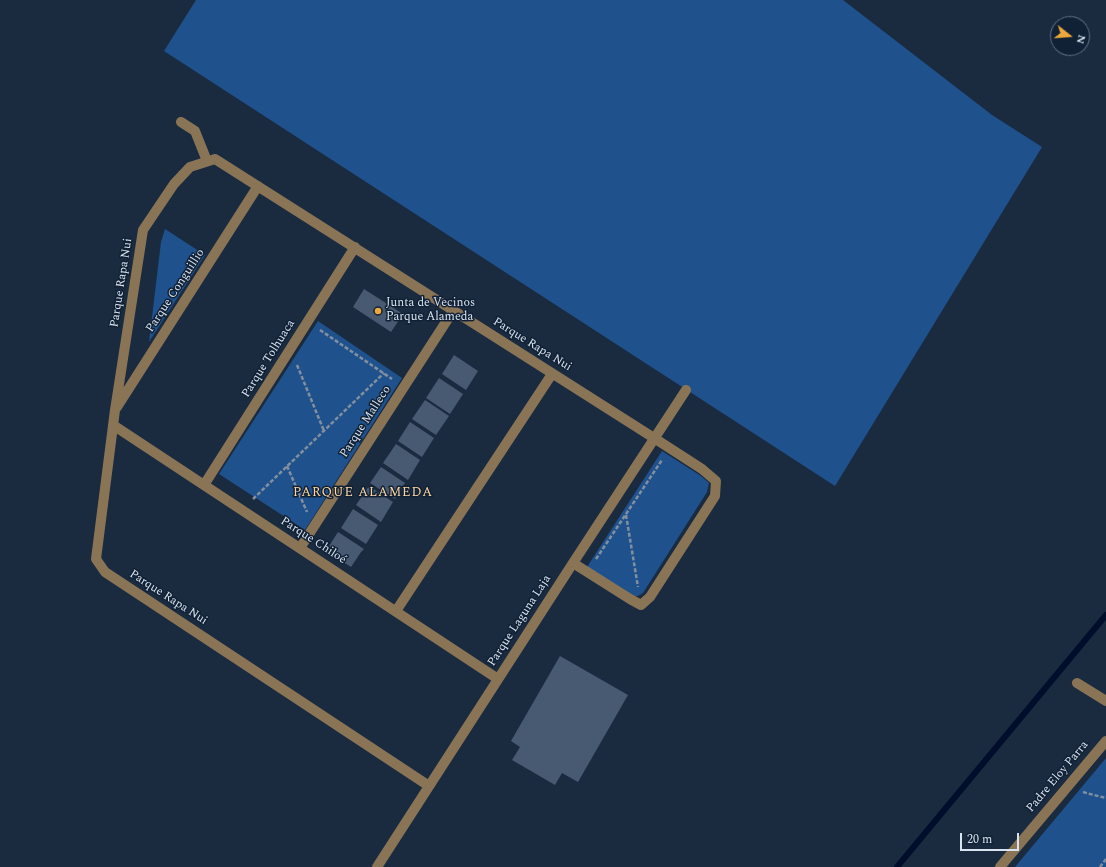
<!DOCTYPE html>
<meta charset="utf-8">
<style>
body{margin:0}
#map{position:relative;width:1106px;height:867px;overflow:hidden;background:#1a2b40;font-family:Spectral,serif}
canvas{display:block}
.north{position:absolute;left:1050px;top:16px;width:40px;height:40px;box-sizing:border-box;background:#112135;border:1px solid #616f80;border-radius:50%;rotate:107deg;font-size:11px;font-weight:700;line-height:16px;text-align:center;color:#d8e3f0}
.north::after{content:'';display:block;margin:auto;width:14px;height:18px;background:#eda83b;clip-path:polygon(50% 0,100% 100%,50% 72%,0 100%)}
.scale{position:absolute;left:960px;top:833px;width:59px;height:18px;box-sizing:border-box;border:2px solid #d8e3f0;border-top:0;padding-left:5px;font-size:12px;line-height:14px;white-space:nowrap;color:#d8e3f0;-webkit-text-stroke:3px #112135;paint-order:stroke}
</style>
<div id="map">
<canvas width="1106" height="867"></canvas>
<div class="north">N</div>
<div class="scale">20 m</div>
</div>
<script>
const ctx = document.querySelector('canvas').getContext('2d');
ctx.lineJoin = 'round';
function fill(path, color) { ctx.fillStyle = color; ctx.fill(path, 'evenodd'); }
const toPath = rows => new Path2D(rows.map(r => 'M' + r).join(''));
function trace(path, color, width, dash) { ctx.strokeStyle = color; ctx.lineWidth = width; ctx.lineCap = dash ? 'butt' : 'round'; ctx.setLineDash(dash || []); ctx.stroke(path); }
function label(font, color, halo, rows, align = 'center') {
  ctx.font = font + ' Spectral,serif'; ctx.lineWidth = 3; ctx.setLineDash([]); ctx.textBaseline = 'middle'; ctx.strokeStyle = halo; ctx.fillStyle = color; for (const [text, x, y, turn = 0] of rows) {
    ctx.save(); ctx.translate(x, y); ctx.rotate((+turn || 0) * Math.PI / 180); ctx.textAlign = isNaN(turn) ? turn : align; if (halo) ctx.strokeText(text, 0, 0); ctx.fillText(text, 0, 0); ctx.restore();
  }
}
const green = toPath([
 [196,0,843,0,992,115,1042,147,835,486,164,51],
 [165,229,205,255,149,342,161,242],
 [318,321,402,378,305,530,219,474],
 [662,451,701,476,709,483,707,492,643,593,638,596,631,596,587,567],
 [1106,758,1106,867,1015,867]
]);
const stream = toPath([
 [897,867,1106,615]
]);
const building = toPath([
 [364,289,403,314,391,332,353,307],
 [454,355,478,371,466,390,442,374],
 [439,378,463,394,450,414,426,398],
 [425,400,449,416,436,435,412,419],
 [410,422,434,438,422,457,398,441],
 [396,444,420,460,408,480,383,463],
 [381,467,405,483,395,499,370,483],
 [369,486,393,502,381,522,356,505],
 [353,509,378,525,366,544,341,528],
 [338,532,364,549,361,552,351,567,326,551],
 [560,656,628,695,578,782,562,773,555,785,512,760,520,747,511,741]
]);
const path = toPath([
 [320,330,392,379],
 [297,365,324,431],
 [287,466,307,512],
 [253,499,384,373],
 [626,515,638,587],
 [596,559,662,460],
 [1083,792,1090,794,1106,798],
 [1100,867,1106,859]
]);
const minor = toPath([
 [181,122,195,131,207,161],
 [117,407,258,186],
 [113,425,498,679],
 [204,485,355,247],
 [300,548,453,311],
 [396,611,552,374],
 [1077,683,1106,701],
 [429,786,105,572,96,559,115,410,143,230,174,184,190,167,215,159,654,438,702,469,716,481,715,496,650,597,641,605,630,599,573,563],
 [377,867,573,563,686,390],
 [1000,867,1106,741]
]);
const markers = [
 [378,311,4,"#eda83b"]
];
const streetNames = [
 ["Parque Rapa Nui",122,283,-81],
 ["Parque Conguillio",176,291,-57],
 ["Parque Rapa Nui",532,345,32],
 ["Parque Tolhuaca",269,359,-58],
 ["Parque Malleco",366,422,-57],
 ["Parque Chiloé",313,541,33],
 ["Parque Rapa Nui",168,598,33],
 ["Parque Laguna Laja",520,621,-57],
 ["Padre Eloy Parra",1058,777,-50]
];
const poiNames = [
 ["Junta de Vecinos",386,304],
 ["Parque Alameda",386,318]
];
const neighbourhoodNames = [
 ["PARQUE ALAMEDA",363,493]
];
fill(green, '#1f528d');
trace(stream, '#000d2b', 6);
fill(building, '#485a72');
trace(path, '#828fa0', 2.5, [4, 2]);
trace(minor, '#8a7456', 10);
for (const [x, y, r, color] of markers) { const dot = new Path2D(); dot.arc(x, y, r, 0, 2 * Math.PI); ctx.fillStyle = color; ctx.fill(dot); trace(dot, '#112135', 1.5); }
label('12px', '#d8e3f0', '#112135', streetNames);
label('12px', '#d8e3f0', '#112135', poiNames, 'left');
ctx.letterSpacing = '1px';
label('13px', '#fed7a3', '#112135', neighbourhoodNames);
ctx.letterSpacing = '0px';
</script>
